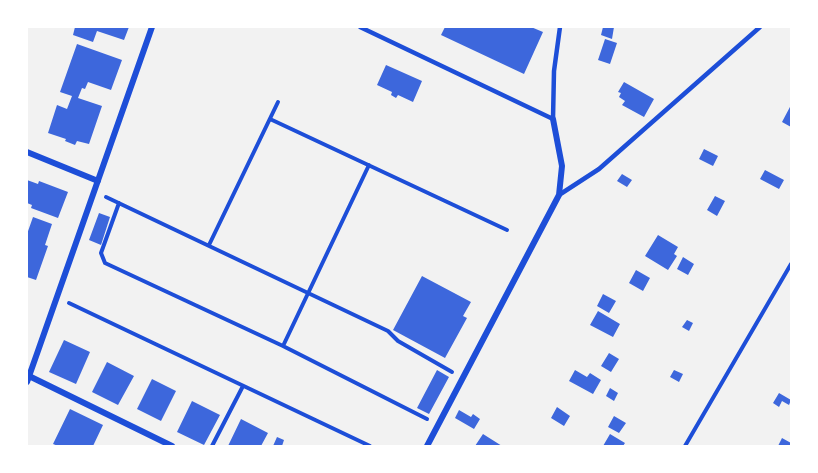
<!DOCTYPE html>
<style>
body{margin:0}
#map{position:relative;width:818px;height:473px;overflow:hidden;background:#f2f2f2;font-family:Arial,sans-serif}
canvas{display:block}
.frame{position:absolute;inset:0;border:28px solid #fff;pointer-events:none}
</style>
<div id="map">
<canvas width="818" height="473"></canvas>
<div class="frame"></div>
</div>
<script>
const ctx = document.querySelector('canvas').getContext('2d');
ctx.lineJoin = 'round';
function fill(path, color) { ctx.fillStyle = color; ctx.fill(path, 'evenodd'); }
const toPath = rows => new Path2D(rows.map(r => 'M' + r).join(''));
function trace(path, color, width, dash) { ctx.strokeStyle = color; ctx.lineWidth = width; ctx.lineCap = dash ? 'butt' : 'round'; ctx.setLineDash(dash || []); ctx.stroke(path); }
const building = toPath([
 [75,27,87,28,129,27,124,40,97,31,93,42,73,35],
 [445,27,531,27,543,32,524,74,441,35],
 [603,27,614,27,612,39,601,35],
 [605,39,617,43,610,64,598,60],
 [77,44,122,60,111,90,88,82,85,89,82,88,78,98,102,106,89,144,77,141,75,145,65,141,66,139,48,133,57,105,67,109,72,96,60,92],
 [386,65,422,81,413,102,398,95,396,98,391,95,392,92,377,85],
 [624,82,654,99,644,117,622,105,625,101,619,97,621,93,618,92],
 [791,105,791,127,782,122],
 [704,149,718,156,713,166,699,159],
 [765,170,784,180,779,189,760,179],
 [622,174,632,180,627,187,617,181],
 [27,180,38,184,39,181,68,192,58,218,31,208,32,205,27,203],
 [715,196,725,201,717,216,707,210],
 [99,213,110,217,101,245,89,240],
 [33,217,52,224,45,245,48,246,36,280,27,277,27,234],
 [658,235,678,247,674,254,677,256,668,270,645,256],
 [683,257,694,264,688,275,677,269],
 [636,270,650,278,643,291,629,283],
 [422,276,471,302,463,316,467,318,445,358,393,330],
 [603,294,616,301,609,313,597,306],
 [598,311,620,324,613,337,590,325],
 [687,320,693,323,689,331,682,327],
 [64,340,90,352,76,384,49,372],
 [609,353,619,359,611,372,601,366],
 [107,362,134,376,118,405,92,392],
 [437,370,449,377,429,414,417,408],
 [575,370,587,377,590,373,601,380,593,394,569,381],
 [674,370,683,374,679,382,670,377],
 [152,379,176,391,161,421,137,409],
 [610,388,618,393,614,401,606,396],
 [779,393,791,400,789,405,782,401,779,407,773,403],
 [192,401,220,415,204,445,177,432],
 [557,407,570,416,564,426,551,418],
 [70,409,103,425,93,446,58,446,53,444],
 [459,410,471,417,473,414,480,419,474,429,455,418],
 [614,416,626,423,619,433,608,427],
 [241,419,268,433,261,446,228,446],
 [483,434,502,446,475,446],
 [610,434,625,443,623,446,603,446],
 [277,437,284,440,282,446,273,446],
 [782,438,791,443,791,446,778,446]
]);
const path = toPath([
 [270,119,507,230],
 [106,197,388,331,398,341,452,372],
 [119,203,101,253,105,263,283,346,369,165],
 [209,245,278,102],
 [69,303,370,446],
 [283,346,427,419],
 [212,446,243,386],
 [685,446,791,264]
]);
const service = toPath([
 [360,27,553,119,554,71,560,27],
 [559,195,599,169,760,27]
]);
const minor = toPath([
 [27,152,98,181],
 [29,376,172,446],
 [27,382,152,27],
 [427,446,559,195,562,166,553,119]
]);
fill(building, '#3d67dc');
trace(path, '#1d4ed8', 4);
trace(service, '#1d4ed8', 4.5);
trace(minor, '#1d4ed8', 6);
</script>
